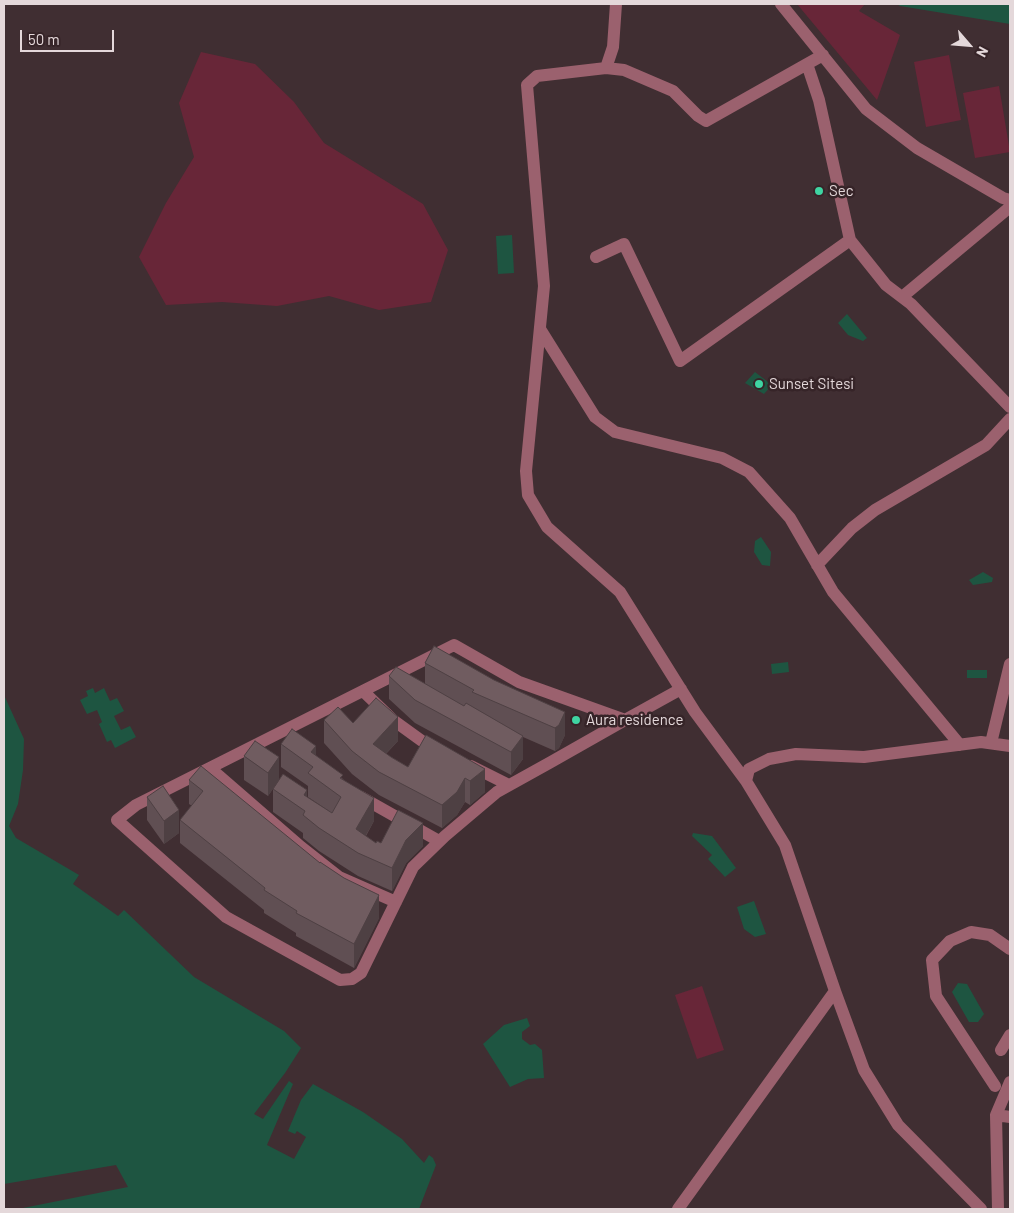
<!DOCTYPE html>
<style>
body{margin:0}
#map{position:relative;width:1014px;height:1213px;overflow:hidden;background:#402e32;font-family:Barlow,sans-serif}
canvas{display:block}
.frame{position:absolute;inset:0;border:5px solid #e4d8da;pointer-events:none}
.north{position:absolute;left:944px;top:20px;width:50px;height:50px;-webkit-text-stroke:4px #362428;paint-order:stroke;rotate:117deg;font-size:14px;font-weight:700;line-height:20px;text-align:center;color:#e4d8da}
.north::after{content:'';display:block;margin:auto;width:18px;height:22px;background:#e4d8da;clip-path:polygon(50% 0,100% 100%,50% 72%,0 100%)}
.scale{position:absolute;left:20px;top:30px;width:94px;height:22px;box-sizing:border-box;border:2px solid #e4d8da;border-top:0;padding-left:6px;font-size:15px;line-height:18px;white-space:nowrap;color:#e4d8da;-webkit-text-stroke:4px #362428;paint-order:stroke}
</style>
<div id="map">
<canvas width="1014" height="1213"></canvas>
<div class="frame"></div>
<div class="north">N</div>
<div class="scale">50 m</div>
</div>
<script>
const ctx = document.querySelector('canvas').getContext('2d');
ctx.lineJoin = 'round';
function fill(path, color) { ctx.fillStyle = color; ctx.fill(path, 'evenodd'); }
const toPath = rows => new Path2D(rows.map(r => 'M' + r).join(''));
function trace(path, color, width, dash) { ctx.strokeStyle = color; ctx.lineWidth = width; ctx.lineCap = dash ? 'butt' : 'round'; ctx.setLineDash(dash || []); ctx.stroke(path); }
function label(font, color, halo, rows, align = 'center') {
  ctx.font = font + ' Barlow,sans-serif'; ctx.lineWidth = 5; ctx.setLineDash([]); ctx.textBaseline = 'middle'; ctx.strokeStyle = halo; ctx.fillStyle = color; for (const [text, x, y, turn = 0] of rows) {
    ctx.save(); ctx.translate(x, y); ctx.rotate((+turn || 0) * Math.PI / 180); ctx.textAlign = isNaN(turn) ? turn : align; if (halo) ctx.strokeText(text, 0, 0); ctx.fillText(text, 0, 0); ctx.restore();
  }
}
const green = toPath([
 [797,4,865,4,859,11,900,35,877,100],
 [201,52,255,64,294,102,324,143,423,204,448,250,431,302,379,310,329,296,277,306,222,302,166,305,139,257,166,203,194,157,179,103],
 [949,55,961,120,926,127,914,62],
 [999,86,1010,152,975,158,963,93],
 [702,986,724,1050,697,1059,675,995]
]);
const water = toPath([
 [897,4,1010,4,1010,24,900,6],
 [512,235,514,273,498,274,496,236],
 [847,314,867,338,863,341,848,335,838,323],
 [755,372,772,385,764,394,745,383],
 [761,537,771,552,770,566,762,565,754,552,755,541],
 [983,572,993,578,992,582,973,585,969,580],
 [788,662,789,672,772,674,771,664],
 [967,670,987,670,987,678,967,678],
 [93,688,95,693,104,688,110,701,117,698,124,711,114,716,121,730,130,726,136,737,115,748,111,740,107,742,99,724,102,722,97,710,87,714,80,700,88,696,86,691],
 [4,695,24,739,23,770,18,804,9,826,16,838,79,875,73,884,118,916,124,910,194,977,284,1031,301,1048,285,1073,254,1114,263,1119,289,1081,293,1084,267,1145,294,1159,306,1137,297,1131,295,1134,288,1131,301,1100,313,1084,363,1112,402,1139,424,1163,429,1155,433,1158,436,1165,419,1209,4,1209],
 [693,833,712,836,736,868,725,877,708,859,712,855,692,836],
 [754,901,766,934,755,937,744,929,737,907],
 [958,983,967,984,984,1014,978,1022,969,1022,952,992],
 [527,1018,530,1026,522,1032,522,1039,530,1045,535,1044,542,1050,544,1078,528,1079,510,1087,483,1044,504,1025]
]);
const pier = toPath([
 [116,1165,128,1187,18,1209,4,1209,4,1184]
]);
const minor = toPath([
 [781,4,866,109,917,148,1003,198,1010,200],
 [807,64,819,100,850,240,886,285,911,304,1010,407],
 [606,68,613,47,616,4],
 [596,257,624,244,680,361,850,240],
 [902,297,1010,207],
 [540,329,595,417,615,432,722,458,749,472,790,518,833,592,960,745],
 [817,565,852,528,875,510,986,445,1010,419],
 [363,691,393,720,422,741,438,749],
 [625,720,519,682,454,645,136,805,117,820,226,917,340,980,352,979,361,973,413,867,445,836,497,792,551,762,625,720,681,689],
 [991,743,1010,664],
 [471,766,509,785],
 [210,768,301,847,339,877,396,902],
 [746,781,749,769,769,759,796,754,864,757,981,742,1010,746],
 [361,797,439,841],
 [835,991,864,1070,898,1125,981,1209],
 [1001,1050,1010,1035],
 [995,1086,936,996,932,960,950,941,971,932,990,935,1010,949],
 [996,1115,1010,1117],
 [678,1209,835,991,785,845,746,781,695,712,620,592,547,527,528,495,526,471,544,286,527,85,537,76,606,68,624,70,673,91,698,116,706,121,823,55],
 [998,1209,996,1115,1010,1082]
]);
const wall = toPath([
 [434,646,565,735,559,748,555,751,523,737,523,759,511,775,415,723,389,699,389,676,425,684,425,663],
 [324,720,353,723,398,741,386,754,391,757,408,767,426,735,485,792,470,805,465,802,457,815,442,828,379,795,352,774,324,743],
 [281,744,316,756,343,779,374,821,366,836,376,843,423,846,406,863,392,891,358,876,319,851,303,838,303,833,273,812,273,789,307,797,332,813,308,797,308,786,281,767],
 [244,756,279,780,268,796,244,780],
 [189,780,379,918,354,968,296,936,296,933,264,913,264,910,180,843,180,820,192,806,189,804],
 [147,797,179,833,164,844,147,820]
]);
const shadedWall = toPath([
 [565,712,565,735,559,748,555,751,555,728],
 [398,717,398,741,373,767,373,744],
 [523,736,523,759,511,775,511,752],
 [316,746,316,769,311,752],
 [279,757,279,780,268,796,268,773],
 [485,769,485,792,470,805,470,781],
 [465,778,465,802,457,815,442,828,442,805],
 [307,790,307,813,304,795],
 [374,798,374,821,356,852,356,829],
 [179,810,179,833,164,844,164,821],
 [423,823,423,846,406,863,392,891,392,868,406,840],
 [379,895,379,918,354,968,354,944]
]);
const building = toPath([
 [434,646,494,680,565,712,559,725,555,728,472,692,474,690,425,663,434,646],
 [396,667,464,706,466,703,523,736,511,752,415,700,389,676,396,667],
 [376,698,398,717,373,744,391,757,408,767,426,735,485,769,470,781,465,778,457,792,442,805,379,772,352,751,324,720,338,707,353,723,376,698],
 [292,729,316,746,311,752,343,775,340,778,374,798,356,829,376,843,377,841,381,843,398,810,423,823,406,840,392,868,358,853,319,828,303,815,305,811,273,789,283,774,307,790,304,795,332,813,341,797,308,773,313,767,281,744,292,729],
 [255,741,279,757,268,773,244,756,255,741],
 [201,766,320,863,320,862,344,878,379,895,354,944,296,913,297,911,264,890,265,888,180,820,203,791,189,780,201,766],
 [163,786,179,810,164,821,147,797,163,786]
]);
const markers = [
 [819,191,5,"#3fd4a2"],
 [759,384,5,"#3fd4a2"],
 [576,720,5,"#3fd4a2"]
];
const poiNames = [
 ["Sec",829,191],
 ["Sunset Sitesi",769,384],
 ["Aura residence",586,720]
];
fill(green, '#682638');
fill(water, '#1e5541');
fill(pier, '#402e32');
trace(minor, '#9b616e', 12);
fill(wall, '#604f53');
fill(shadedWall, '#4e4043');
fill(building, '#705c60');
trace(building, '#4e4043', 1);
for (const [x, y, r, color] of markers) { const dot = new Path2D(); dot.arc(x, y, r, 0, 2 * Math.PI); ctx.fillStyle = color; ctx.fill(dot); trace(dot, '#362428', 2); }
label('15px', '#e4d8da', '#362428', poiNames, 'left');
</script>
